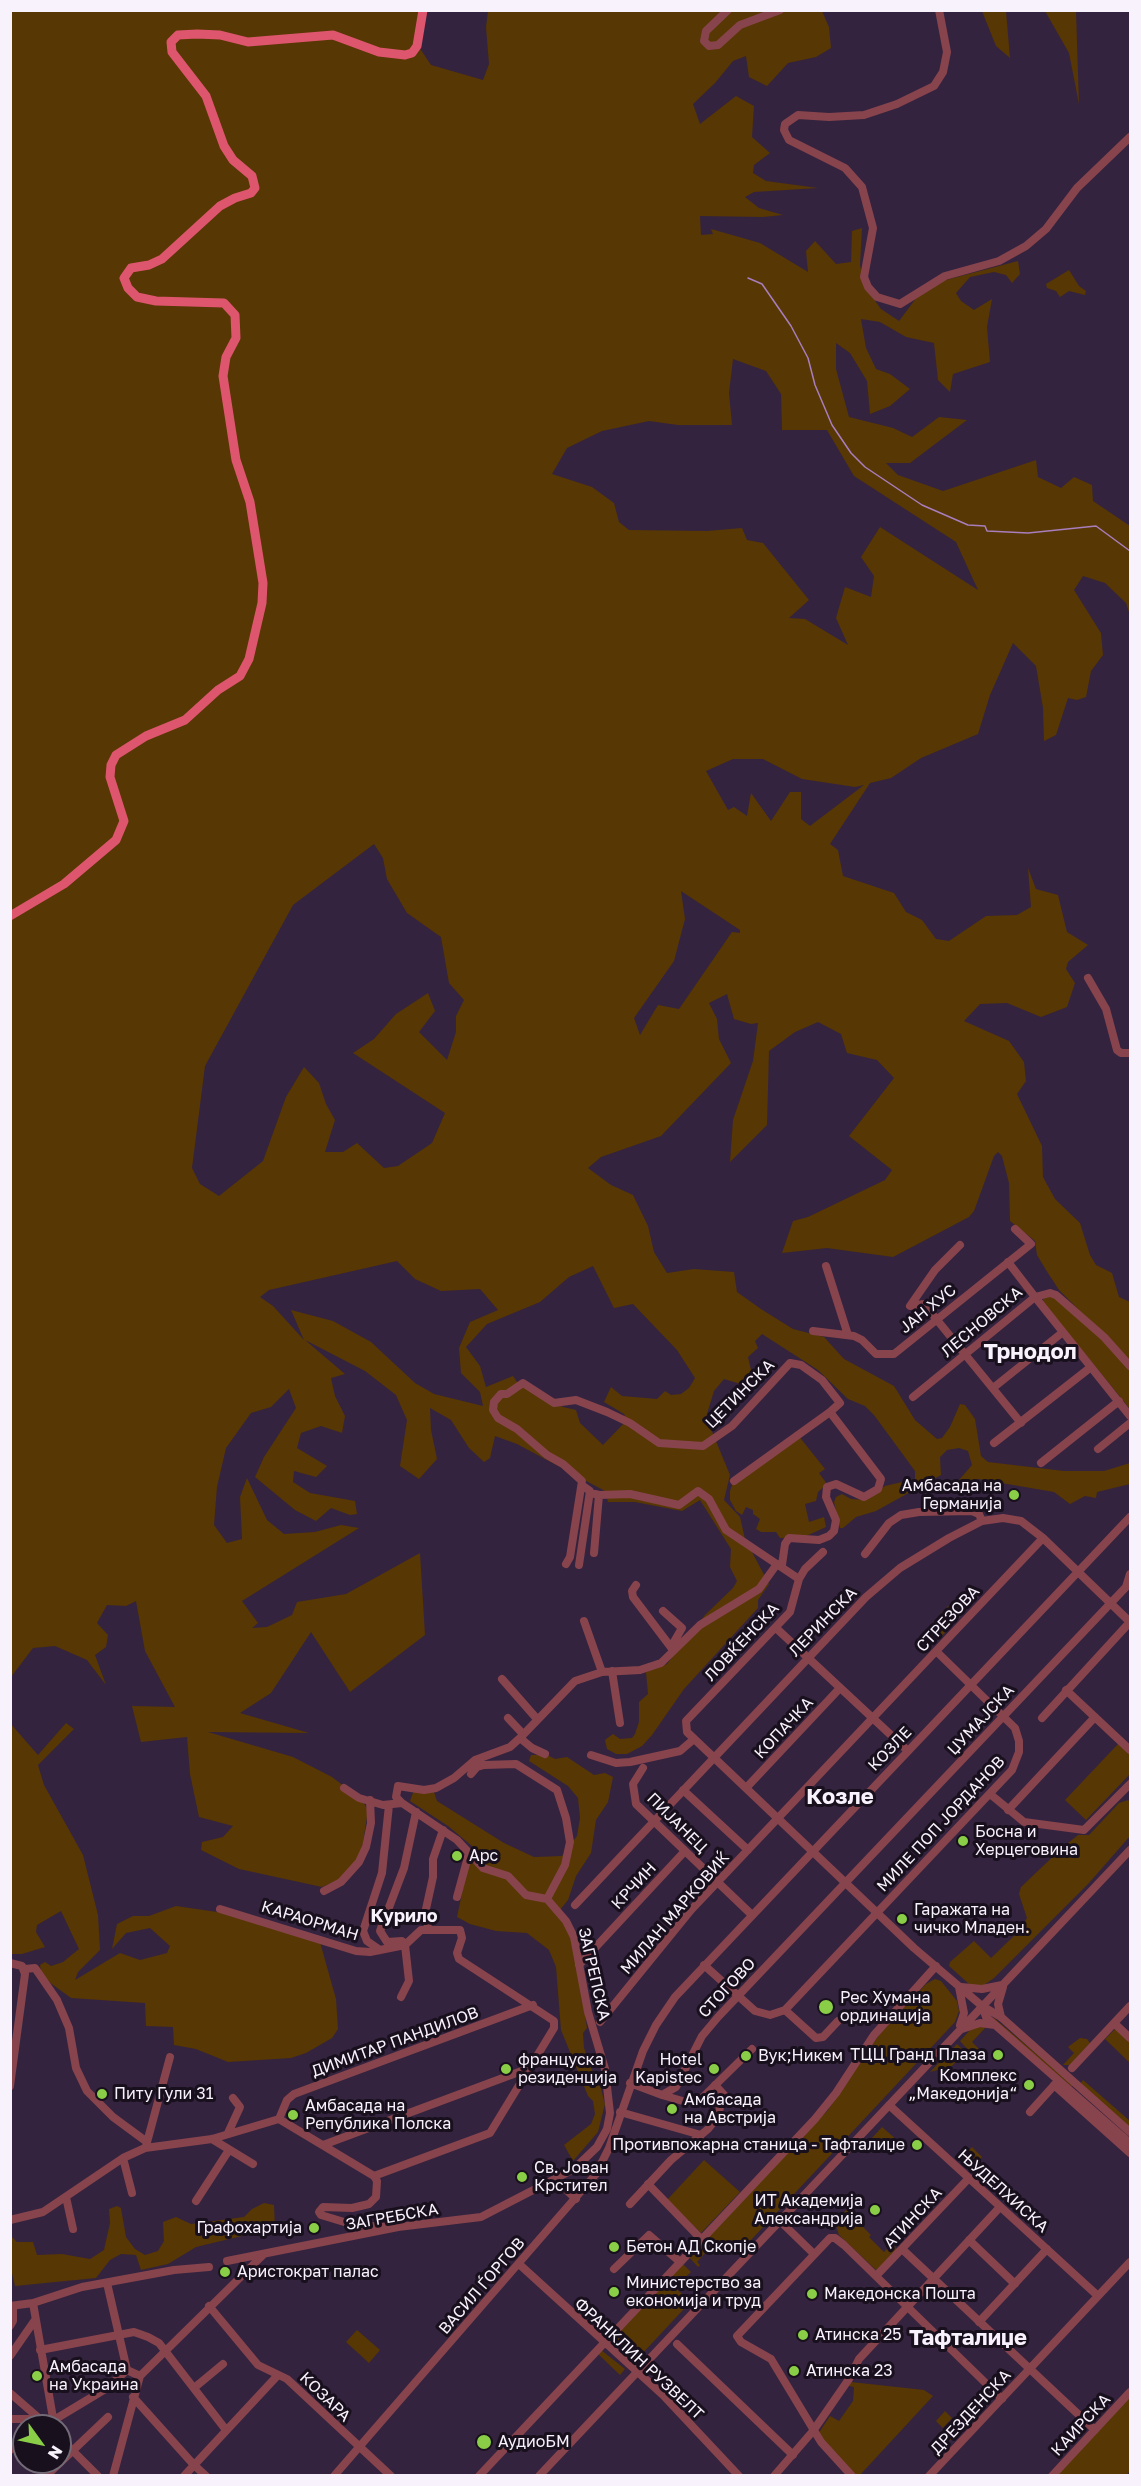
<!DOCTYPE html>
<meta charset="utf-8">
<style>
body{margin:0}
#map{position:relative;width:1141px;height:2486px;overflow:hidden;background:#34233e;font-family:"Golos Text",sans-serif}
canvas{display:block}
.frame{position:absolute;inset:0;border:12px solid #f8f2fd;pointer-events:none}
.north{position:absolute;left:12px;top:2414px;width:60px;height:60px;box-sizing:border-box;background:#18101c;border:2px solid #726a76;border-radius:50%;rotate:123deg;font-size:16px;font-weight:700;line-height:24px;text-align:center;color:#f8f2fd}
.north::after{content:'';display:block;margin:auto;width:21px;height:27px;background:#8ace47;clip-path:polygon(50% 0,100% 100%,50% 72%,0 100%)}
</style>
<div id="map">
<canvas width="1141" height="2486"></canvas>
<div class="frame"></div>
<div class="north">N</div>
</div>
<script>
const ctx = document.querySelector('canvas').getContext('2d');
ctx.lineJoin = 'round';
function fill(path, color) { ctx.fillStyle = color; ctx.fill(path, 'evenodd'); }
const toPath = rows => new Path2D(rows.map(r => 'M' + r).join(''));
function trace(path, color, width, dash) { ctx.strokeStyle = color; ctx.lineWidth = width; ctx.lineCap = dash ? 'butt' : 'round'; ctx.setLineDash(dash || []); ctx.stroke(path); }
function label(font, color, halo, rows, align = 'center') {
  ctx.font = font + ' "Golos Text",sans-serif'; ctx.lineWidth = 6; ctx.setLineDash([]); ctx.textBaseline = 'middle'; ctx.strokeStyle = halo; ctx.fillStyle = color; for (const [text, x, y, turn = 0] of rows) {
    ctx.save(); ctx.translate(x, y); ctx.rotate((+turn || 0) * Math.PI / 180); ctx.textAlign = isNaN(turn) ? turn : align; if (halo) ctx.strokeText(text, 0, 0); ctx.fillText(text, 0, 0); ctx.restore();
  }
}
const green = toPath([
 [11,11,426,11,419,47,431,65,483,80,489,64,486,27,488,11,822,11,829,27,831,48,816,57,788,63,767,86,749,77,746,56,733,61,715,83,693,104,700,124,736,96,754,106,752,137,770,153,754,165,753,173,766,181,818,188,754,192,745,197,759,208,783,215,763,217,700,216,701,235,713,234,711,229,760,243,808,272,806,251,815,241,836,264,851,262,852,231,862,228,860,265,865,287,881,309,899,321,917,297,938,282,1018,261,1020,274,1012,283,1006,275,994,272,970,277,956,293,961,301,974,310,992,299,987,327,990,362,953,374,950,392,938,380,934,343,906,337,880,322,861,319,866,348,876,369,890,374,910,389,890,406,870,414,867,381,850,353,836,343,836,369,849,417,893,428,912,437,939,417,967,420,910,463,886,463,898,475,943,491,1036,460,1038,477,1061,488,1074,477,1092,485,1093,501,1130,526,1130,615,1126,603,1105,583,1083,576,1074,590,1101,633,1103,655,1091,671,1086,697,1077,700,1068,698,1056,735,1044,741,1043,708,1036,666,1013,643,990,695,978,734,921,758,891,778,870,783,830,844,838,850,843,876,894,893,906,912,922,920,936,939,949,941,986,916,1017,915,1031,907,1028,868,1036,889,1058,895,1067,932,1088,945,1068,962,1066,969,1075,983,1067,1007,1041,1017,1007,1003,980,1004,964,1021,1009,1041,1024,1062,1026,1081,1017,1094,1042,1146,1043,1177,1055,1199,1080,1223,1090,1255,1096,1265,1112,1273,1119,1297,1130,1302,1130,1409,1043,1302,1043,1299,1048,1296,1053,1297,1088,1326,1078,1309,1059,1290,1046,1270,1037,1255,1035,1241,1010,1221,1009,1183,1002,1156,998,1152,994,1156,974,1211,969,1217,893,1257,827,1248,782,1253,793,1221,808,1217,885,1180,892,1170,849,1136,894,1078,877,1060,847,1053,841,1034,818,1022,795,1032,769,1051,767,1125,730,1162,733,1120,753,1061,758,1023,751,1024,734,1019,727,994,709,1003,717,1019,719,1039,731,1063,661,1136,601,1157,588,1168,611,1185,633,1195,648,1226,654,1252,667,1273,694,1269,734,1272,737,1292,761,1309,793,1329,824,1337,844,1359,894,1386,915,1420,937,1439,942,1438,950,1427,960,1404,965,1405,975,1419,981,1456,988,1462,1064,1471,1104,1471,1130,1463,1130,1484,1097,1492,1096,1498,1085,1496,1070,1504,1054,1492,978,1479,973,1481,967,1493,959,1480,972,1465,968,1451,959,1448,947,1450,940,1457,941,1475,876,1511,856,1517,843,1528,840,1528,834,1502,836,1497,842,1494,851,1499,866,1500,885,1486,915,1479,915,1471,874,1415,865,1406,848,1399,818,1370,762,1334,755,1341,758,1348,748,1357,751,1370,747,1386,724,1379,714,1391,706,1417,730,1475,724,1500,740,1517,745,1539,769,1584,758,1600,758,1608,684,1689,652,1735,642,1746,627,1754,616,1754,607,1749,605,1740,613,1734,620,1739,632,1738,635,1734,639,1722,639,1702,648,1694,646,1672,667,1664,705,1615,733,1588,737,1581,730,1567,731,1549,700,1500,682,1511,635,1502,608,1502,605,1491,517,1444,495,1436,490,1458,484,1462,469,1448,451,1420,430,1408,431,1430,437,1459,419,1479,400,1466,407,1420,396,1395,365,1371,305,1340,345,1374,331,1378,335,1396,345,1416,342,1433,321,1426,301,1433,297,1448,327,1466,316,1477,294,1471,293,1482,310,1493,355,1501,357,1514,350,1515,331,1508,316,1521,295,1510,255,1477,264,1457,296,1408,289,1389,271,1407,251,1413,226,1448,217,1487,214,1525,227,1543,242,1539,240,1497,247,1478,267,1520,284,1534,315,1532,341,1525,359,1528,242,1601,258,1623,252,1628,267,1627,292,1615,297,1602,346,1594,420,1553,425,1635,350,1692,311,1632,271,1693,240,1713,309,1733,208,1732,293,1757,332,1777,362,1800,368,1810,362,1849,354,1865,342,1878,322,1887,239,1869,201,1850,202,1842,223,1837,233,1826,199,1817,190,1774,187,1737,141,1742,132,1706,175,1707,145,1651,136,1601,126,1606,107,1605,97,1623,108,1635,106,1647,95,1655,106,1685,87,1660,55,1646,33,1648,11,1677],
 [733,359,766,371,781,394,782,430,827,430,854,476,956,542,978,590,880,527,861,557,874,576,871,597,845,587,836,618,848,645,805,619,789,618,809,600,763,543,747,540,742,528,707,531,629,530,619,522,614,503,592,487,552,474,567,448,602,431,649,421,678,425,732,425,729,393],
 [733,759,763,759,802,779,855,787,864,785,810,826,801,819,801,792,790,792,771,821,751,793,747,816,734,807,728,810,706,771],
 [374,844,383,858,387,879,407,913,441,937,449,983,464,1000,456,1016,456,1032,447,1060,419,1032,435,1011,428,993,396,1014,374,1039,353,1053,445,1113,432,1143,398,1166,384,1168,357,1143,343,1152,325,1152,335,1120,326,1104,319,1083,304,1067,286,1097,263,1161,219,1196,200,1184,192,1168,205,1066,293,905],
 [681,891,740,930,740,933,732,932,679,1009,658,1005,640,1035,634,1018,674,961,685,919],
 [397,1261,415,1279,441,1291,480,1289,498,1310,470,1322,459,1348,461,1373,480,1392,483,1406,434,1394,415,1383,371,1342,333,1321,291,1310,304,1340,273,1306,260,1297,269,1290],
 [593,1266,614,1308,633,1304,677,1350,695,1378,689,1388,681,1394,671,1395,665,1391,657,1399,622,1396,611,1387,604,1402,624,1414,627,1420,603,1445,580,1423,576,1410,563,1407,529,1386,519,1385,513,1376,486,1387,480,1366,466,1347,487,1324,540,1302,569,1277],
 [982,11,1006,11,1010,58,996,46],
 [1045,11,1076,11,1079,104,1069,53],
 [1069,270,1079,286,1086,291,1085,295,1069,291,1060,297,1056,291,1047,288,1046,284],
 [798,1435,825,1469,819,1473,827,1484,818,1492,816,1501,805,1504,809,1522,824,1517,826,1527,804,1537,780,1538,776,1532,761,1532,756,1529,760,1519,753,1514,753,1510,746,1507,742,1515,736,1511,730,1500,730,1491,733,1482],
 [948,1606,960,1617,938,1640,927,1629],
 [10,1723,38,1755,66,1723,74,1729,38,1765,44,1785,83,1855,98,1915,100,1950,78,1972,75,1980,120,1953,140,1960,167,1953,170,1946,150,1928,126,1933,112,1949,117,1924,133,1916,149,1916,176,1906,224,1913,320,1942,336,1999,338,2029,332,2038,306,2053,291,2058,228,2062,196,2049,174,2045,173,2027,146,2026,145,2003,71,1998,49,1982,41,1972,40,1965,45,1962,51,1966,63,1962,79,1949,61,1911,37,1925,36,1932,45,1947,22,1954,11,1954],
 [1118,1744,1130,1755,1130,1774,1086,1820,1065,1800],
 [531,1755,547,1755,555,1759,567,1757,594,1775,605,1773,613,1777,608,1802,596,1820,591,1853,576,1876,568,1900,559,1911,569,1931,577,1963,587,2028,583,2033,584,2048,592,2070,598,2078,605,2104,598,2132,573,2161,564,2145,591,2124,595,2114,593,2101,588,2096,561,2030,556,1967,549,1950,527,1933,496,1931,470,1924,457,1917,472,1846,448,1826,410,1801,414,1790,433,1789,437,1801,504,1843,534,1857,562,1856,577,1836,580,1818,578,1798,568,1786,529,1761],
 [1128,1800,1130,1802,1130,1836,1089,1883,994,1978,984,1985,975,1986,969,1984,949,1966,950,1962,974,1941,991,1958,1019,1931,1027,1918,1019,1894,1021,1887,1063,1847,1078,1835,1089,1835,1119,1803],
 [935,1979,941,1981,957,2001,959,2011,955,2022,737,2255,722,2242,711,2254,707,2251,697,2262,700,2265,698,2267,689,2257,828,2110,881,2032,926,1984],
 [994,2018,1073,2085,1072,2087,993,2019],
 [978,2027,986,2027,972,2042,984,2054,978,2061,960,2041,971,2029],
 [1116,2028,1130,2041,1130,2063,1105,2039],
 [1080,2038,1087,2039,1090,2043,1070,2065,1063,2065,1074,2053,1068,2047],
 [957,2044,965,2052,952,2066,930,2072],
 [1083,2080,1130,2121,1130,2128,1080,2084],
 [882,2127,897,2140,886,2152,871,2139],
 [972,2147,982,2157,971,2169,960,2159],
 [704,2160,740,2192,701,2233,667,2200],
 [264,2203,274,2205,275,2228,196,2247,168,2264,141,2270,136,2255,121,2254,110,2260,96,2278,15,2286,11,2269,11,2236,17,2242,33,2242,37,2255,62,2254,90,2259,104,2250,110,2223,109,2209,117,2206,121,2208,126,2237,135,2249,145,2255,158,2251,164,2241,163,2222,176,2217,191,2224,244,2217,252,2209],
 [849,2207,861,2219,858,2222,871,2235,869,2237,884,2252,892,2244,898,2250,876,2270,839,2235,835,2222],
 [682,2263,691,2272,678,2284,673,2280,670,2283,689,2300,708,2280,710,2281,640,2356,631,2357,616,2342,618,2334],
 [357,2330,380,2350,369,2363,346,2342],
 [601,2350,625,2369,620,2375,597,2353],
 [851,2382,924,2390,933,2396,860,2475,856,2475,818,2434,830,2416,839,2421,853,2401,854,2387,849,2386],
 [1130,2397,1130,2471,1127,2475,1056,2476],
 [945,2411,952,2418,943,2428,936,2421],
 [952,2420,961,2428,945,2446,936,2438]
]);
const stream = toPath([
 [748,278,762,284,791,326,808,358,815,385,832,425,851,453,865,467,922,505,968,525,985,526,987,531,1028,533,1096,526,1130,551]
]);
const minor = toPath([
 [728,10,706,31,704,41,709,46,718,45,740,25,780,10],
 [939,10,947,52,943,72,934,86,897,104,864,115,829,117,798,115,785,124,784,130,789,140,845,168,862,187,873,228,864,277,868,287,877,297,900,304,945,276,999,261,1026,246,1046,229,1077,188,1130,137],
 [1088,978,1106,1009,1117,1050,1121,1053,1130,1053],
 [960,1245,935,1270,910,1306,924,1304,1021,1423],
 [826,1266,848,1335],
 [813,1331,854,1336,862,1340,876,1354,894,1354,1031,1244,1015,1229],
 [1130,1366,1104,1337,1056,1295,1050,1293,1035,1297,1130,1416],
 [993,1388,1063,1332],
 [913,1397,1035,1297,1008,1262],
 [994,1443,1091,1367],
 [1098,1449,1130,1423],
 [1041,1463,1119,1401],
 [734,1481,830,1412,881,1479,878,1489,864,1497,836,1484,827,1487,826,1497,836,1520,834,1531,829,1536,819,1540,789,1538,785,1544,782,1565],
 [599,1495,630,1494,679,1505,698,1491,709,1499,726,1530,799,1579,790,1612,686,1721,687,1732,914,1948,982,2006,1001,2017,1130,2132],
 [594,1553,599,1495,595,1494],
 [865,1554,889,1523,901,1515,919,1512,972,1511,979,1514,982,1521],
 [566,1564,570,1557,582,1481,563,1464,547,1455,517,1429,498,1418,493,1410,494,1402,501,1394,507,1394,523,1383,554,1403,576,1400,607,1412,630,1423,659,1443,703,1446,732,1426,790,1363,801,1365,822,1380,840,1403,830,1412],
 [579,1565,590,1491,583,1486],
 [799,1579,805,1569,823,1552],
 [636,1585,632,1591,633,1597,673,1650],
 [663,1611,682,1628,671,1647],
 [584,1621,602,1672],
 [776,1628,907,1750],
 [612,1671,620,1723],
 [502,1679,537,1719],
 [1066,1690,1130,1750],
 [508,1718,523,1734],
 [1042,1718,1130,1622],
 [545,1754,532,1748,520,1738,575,1681,602,1672,640,1670,661,1663,700,1625,759,1589,777,1564],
 [591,1755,616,1763,630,1762,680,1751,694,1739],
 [643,1768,633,1784,636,1804,752,1915],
 [471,1774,477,1767,484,1765,516,1764,557,1790,566,1818,570,1842,565,1865,547,1899],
 [747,1787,840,1688],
 [683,1790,748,1850],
 [990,1794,1024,1822,1084,1830,1130,1784],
 [402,1803,396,1797,398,1786,424,1790,436,1788,454,1778,475,1760,510,1747,520,1738],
 [1008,1810,1095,1717],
 [324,1891,341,1882,359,1862,366,1847,371,1823,370,1800],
 [457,1897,469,1853],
 [575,1905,866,1597,900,1568,949,1538,982,1521,1003,1518,1021,1521,1043,1538,1130,1622],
 [220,1909,356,1951,370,1952,405,1945,421,1930,460,1930,462,1938,457,1953,459,1959,554,2021,554,2028,490,2133,374,2176],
 [428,1929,426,1909,433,1877,433,1859,443,1830],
 [380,1950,367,1941,363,1931,382,1873,389,1805],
 [10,1963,22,1966,25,1974,10,2086],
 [579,1965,685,1851],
 [704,1965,755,2011,770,2015,785,2010,1012,1770,1019,1752,1019,1741,1015,1728,936,1651],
 [25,1969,35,1968,57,2000,69,2028,76,2068,87,2091,113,2117,147,2142],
 [959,1987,964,2013,960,2025],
 [961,1987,982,1989,1002,1985],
 [401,1997,409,1981,405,1945,402,1941,387,1942,380,1931,404,1868,416,1812],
 [982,2006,986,2017,1130,2143],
 [785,2010,816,2038,823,2037,838,2021],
 [1001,2017,998,2004,1003,1987],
 [600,2022,691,1910,1043,1538],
 [1114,2023,1130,2038],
 [962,2029,980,2023,995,2025],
 [1072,2068,1130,2006],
 [630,2083,662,2095,676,2087,702,2036,718,2017,1126,1587,1130,1574],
 [1054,2085,1130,2153],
 [662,2095,686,2102,701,2099,752,2049],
 [889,2105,1098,2296],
 [620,2112,701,2135],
 [1030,2112,1058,2081],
 [279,2119,287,2100,294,2094,533,2005],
 [228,2133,240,2107,233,2098],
 [212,2139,253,2164],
 [323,2145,527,2069],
 [146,2146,170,2057],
 [123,2158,132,2193],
 [555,2179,576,2199],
 [648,2184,701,2239],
 [66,2197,73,2229],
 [196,2201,229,2150],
 [630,2204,671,2160,708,2129,719,2115,720,2105,725,2096,715,2085],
 [10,2220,43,2212,123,2158,145,2148,212,2139,279,2119,374,2176,377,2181,376,2197,369,2204,352,2208,323,2207,319,2212,321,2215,354,2225,387,2227],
 [780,2221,814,2254],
 [969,2240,1015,2284],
 [902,2249,1095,2430],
 [227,2261,398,2227,481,2217,574,2169,597,2147,607,2129,610,2113,605,2069,588,2012,574,1937,566,1921,547,1899,526,1895,508,1876,483,1868,457,1840,402,1803,383,1805,359,1798,344,1788],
 [519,2264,663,2395,739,2476],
 [614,2269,649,2235,680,2262],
 [876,2276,969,2178],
 [107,2283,127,2370,140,2376],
 [33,2303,53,2418],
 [10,2306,33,2303,82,2287,174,2270,209,2267],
 [209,2306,258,2365,287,2379,391,2476],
 [979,2322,1047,2249],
 [10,2326,13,2321,13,2307],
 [677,2344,793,2455],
 [40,2350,134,2332,148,2337,159,2343,226,2430],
 [10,2356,35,2320],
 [194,2388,223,2364],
 [10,2393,48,2426],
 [133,2397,194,2465,206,2476],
 [10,2419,38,2419],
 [44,2426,107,2388,127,2370],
 [60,2438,98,2476],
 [10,2450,24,2440],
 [46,2476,108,2417],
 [113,2476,140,2376,264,2254],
 [184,2476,278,2375],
 [334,2476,596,2174,609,2148,643,2051,656,2025,675,1997,1130,1517],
 [479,2476,815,2119,836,2093,874,2035,936,1966],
 [539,2476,1130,1850],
 [774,2476,813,2431,849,2379,859,2359,1000,2207],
 [852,2476,821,2442,771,2359,741,2342,737,2336,830,2238,835,2238,844,2245,1002,2399],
 [929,2476,1130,2262],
 [1052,2476,1130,2392]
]);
const major = toPath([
 [10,916,64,884,116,840,124,821,110,777,111,765,116,755,146,736,185,720,218,690,240,676,249,659,262,603,263,583,250,502,236,460,223,376,226,357,236,338,235,315,224,303,156,301,137,297,128,288,124,278,131,268,149,265,162,259,220,206,235,198,251,193,255,188,252,176,233,160,224,146,206,96,172,52,171,42,178,35,197,34,220,35,248,42,333,35,379,52,405,55,412,53,417,46,423,10]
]);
const markers = [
 [1014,1495,6,"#8ace47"],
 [963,1841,6,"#8ace47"],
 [457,1856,6,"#8ace47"],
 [902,1919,6,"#8ace47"],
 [826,2007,8,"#8ace47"],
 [998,2055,6,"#8ace47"],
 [746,2056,6,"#8ace47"],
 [506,2069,6,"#8ace47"],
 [714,2069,6,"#8ace47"],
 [1029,2085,6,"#8ace47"],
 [102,2094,6,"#8ace47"],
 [672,2109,6,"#8ace47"],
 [293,2115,6,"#8ace47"],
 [917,2145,6,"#8ace47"],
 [522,2177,6,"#8ace47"],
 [875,2210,6,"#8ace47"],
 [314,2228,6,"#8ace47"],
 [614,2247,6,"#8ace47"],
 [225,2272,6,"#8ace47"],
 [614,2292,6,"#8ace47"],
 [812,2294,6,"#8ace47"],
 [803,2335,6,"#8ace47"],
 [794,2371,6,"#8ace47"],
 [37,2376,6,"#8ace47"],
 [484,2442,8,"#8ace47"]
];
const streetNames = [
 ["ЈАН ХУС",928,1309,-39],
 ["ЛЕСНОВСКА",982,1322,-40],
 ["ЦЕТИНСКА",740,1394,-45],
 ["СТРЕЗОВА",948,1619,-47],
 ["ЛЕРИНСКА",823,1622,-46],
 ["ЛОВЌЕНСКА",742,1642,-47],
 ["ЏУМАЈСКА",981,1720,-47],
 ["КОПАЧКА",784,1728,-47],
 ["КОЗЛЕ",890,1749,-46],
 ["ПИЈАНЕЦ",677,1823,45],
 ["МИЛЕ ПОП ЈОРДАНОВ",941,1824,-47],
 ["КРЧИН",634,1886,-47],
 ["МИЛАН МАРКОВИЌ",675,1913,-49],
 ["КАРАОРМАН",310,1921,17],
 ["ЗАГРЕПСКА",594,1974,77],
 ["СТОГОВО",727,1988,-47],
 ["ДИМИТАР ПАНДИЛОВ",395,2042,-20],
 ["ЊУДЕЛХИСКА",1003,2191,42],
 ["ЗАГРЕБСКА",392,2217,-10],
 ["АТИНСКА",913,2218,-47],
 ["ВАСИЛ ЃОРГОВ",482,2286,-49],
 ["ФРАНКЛИН РУЗВЕЛТ",639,2359,43],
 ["КОЗАРА",325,2397,44],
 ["ДРЕЗДЕНСКА",971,2412,-47],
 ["КАИРСКА",1081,2425,-47]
];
const poiNames = [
 ["Амбасада на",1002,1486,"right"],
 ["Германија",1002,1504,"right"],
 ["Босна и",975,1832],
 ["Херцеговина",975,1850],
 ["Арс",469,1856],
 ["Гаражата на",914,1910],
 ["чичко Младен.",914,1928],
 ["Рес Хумана",840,1998],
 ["ординација",840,2016],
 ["ТЦЦ Гранд Плаза",986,2055,"right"],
 ["Вук;Никем",758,2056],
 ["француска",518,2060],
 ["резиденција",518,2078],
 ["Hotel",702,2060,"right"],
 ["Kapistec",702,2078,"right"],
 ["Комплекс",1017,2076,"right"],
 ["„Македонија“",1017,2094,"right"],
 ["Питу Гули 31",114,2094],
 ["Амбасада",684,2100],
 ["на Австрија",684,2118],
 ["Амбасада на",305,2106],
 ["Република Полска",305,2124],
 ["Противпожарна станица - Тафталиџе",905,2145,"right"],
 ["Св. Јован",534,2168],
 ["Крстител",534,2186],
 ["ИТ Академија",863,2201,"right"],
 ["Александрија",863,2219,"right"],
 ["Графохартија",302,2228,"right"],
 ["Бетон АД Скопје",626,2247],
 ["Аристократ палас",237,2272],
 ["Министерство за",626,2283],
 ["економија и труд",626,2301],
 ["Македонска Пошта",824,2294],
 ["Атинска 25",815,2335],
 ["Амбасада",49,2367],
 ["на Украина",49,2385],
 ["Атинска 23",806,2371],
 ["АудиоБМ",498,2442]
];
const neighbourhoodNames = [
 ["Курило",404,1916]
];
const districtNames = [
 ["Трнодол",1030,1352],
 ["Козле",840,1797],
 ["Тафталиџе",968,2338]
];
fill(green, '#573703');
trace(stream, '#a87ebf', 1.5);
trace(minor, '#87444d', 8);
trace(major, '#de556e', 9);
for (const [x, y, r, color] of markers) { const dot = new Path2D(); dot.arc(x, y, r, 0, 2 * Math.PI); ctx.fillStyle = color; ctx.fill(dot); trace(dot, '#18101c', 2); }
label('16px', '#f8f2fd', '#18101c', streetNames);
label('16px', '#f8f2fd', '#18101c', poiNames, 'left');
label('bold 18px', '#f8f2fd', '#18101c', neighbourhoodNames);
label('bold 22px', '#f8f2fd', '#18101c', districtNames);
</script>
